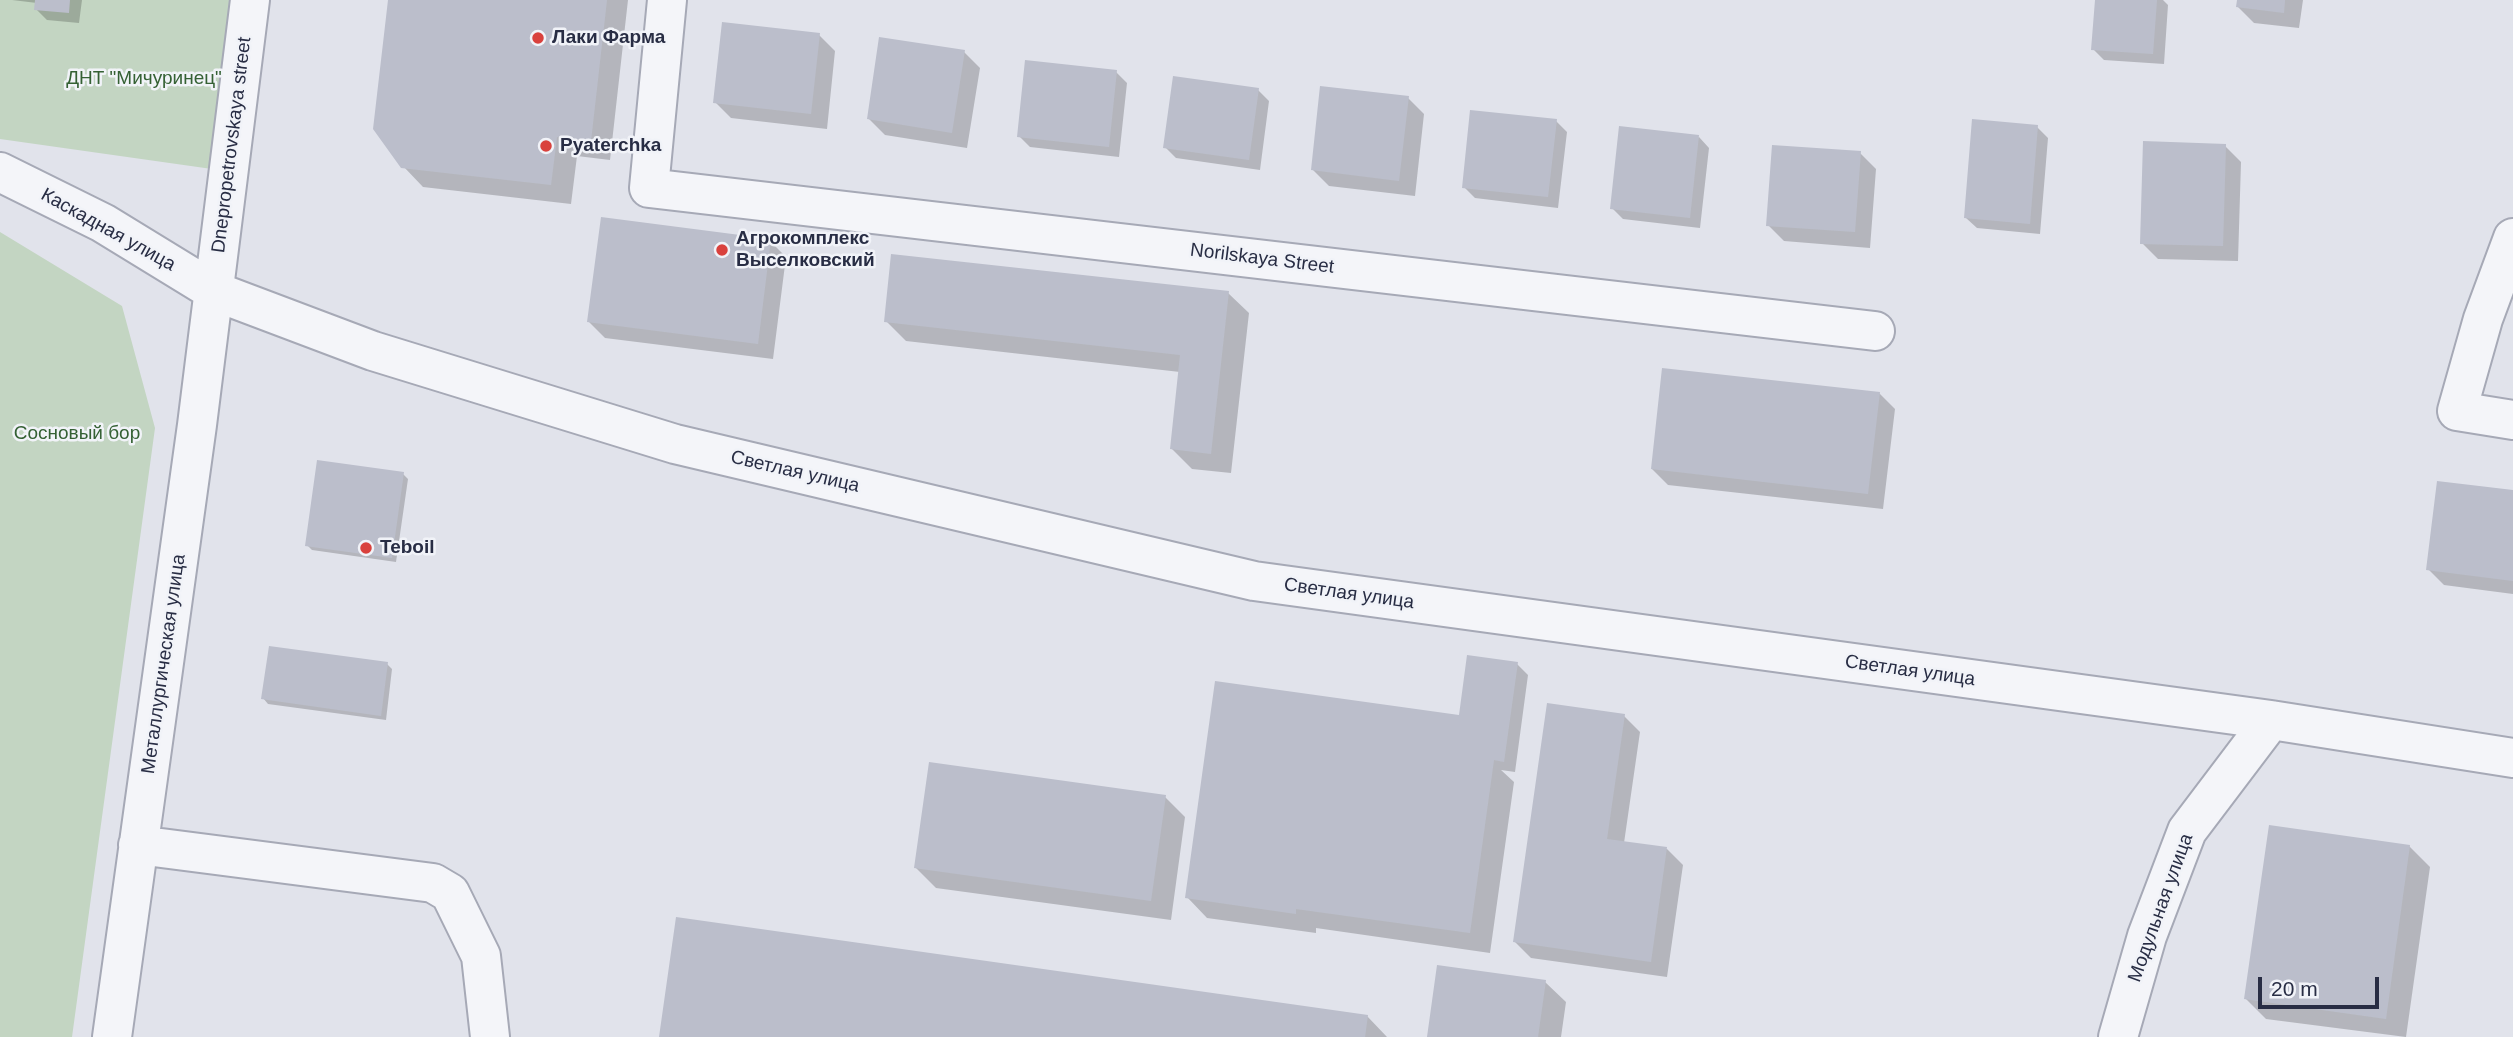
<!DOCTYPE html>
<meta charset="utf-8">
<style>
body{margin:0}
#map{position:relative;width:2513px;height:1037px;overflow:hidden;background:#e1e3eb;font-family:Helvetica,sans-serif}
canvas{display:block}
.scale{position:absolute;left:2258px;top:977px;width:121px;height:32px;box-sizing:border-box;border:4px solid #282d44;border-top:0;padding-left:9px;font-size:21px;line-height:24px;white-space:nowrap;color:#282d44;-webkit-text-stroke:5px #f1f3f8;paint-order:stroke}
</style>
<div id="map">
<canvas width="2513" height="1037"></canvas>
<div class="scale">20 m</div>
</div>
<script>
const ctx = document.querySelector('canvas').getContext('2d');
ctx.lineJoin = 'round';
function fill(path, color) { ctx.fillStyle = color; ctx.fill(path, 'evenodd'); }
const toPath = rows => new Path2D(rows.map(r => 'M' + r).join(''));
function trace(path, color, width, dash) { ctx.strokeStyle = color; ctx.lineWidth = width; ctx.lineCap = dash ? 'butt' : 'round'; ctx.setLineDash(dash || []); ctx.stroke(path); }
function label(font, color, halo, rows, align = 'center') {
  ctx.font = font + ' Helvetica,sans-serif'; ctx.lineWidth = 5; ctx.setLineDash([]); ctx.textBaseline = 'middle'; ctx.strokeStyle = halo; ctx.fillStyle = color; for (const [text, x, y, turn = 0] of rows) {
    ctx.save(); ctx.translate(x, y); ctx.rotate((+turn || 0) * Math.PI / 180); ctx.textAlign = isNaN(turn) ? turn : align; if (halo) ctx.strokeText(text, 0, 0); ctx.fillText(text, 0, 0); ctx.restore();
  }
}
const green = toPath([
 [0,0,239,0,219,170,0,139],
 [0,232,122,306,155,428,72,1037,0,1037]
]);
const shadow = toPath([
 [12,0,82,0,79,23,47,20,36,9,37,3],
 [390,0,628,0,610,160,577,156,571,204,423,187,403,166],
 [2096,0,2163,0,2168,5,2164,64,2104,60,2093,49],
 [2239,0,2303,0,2299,28,2254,23,2238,7],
 [819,35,835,51,827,129,731,118,715,102],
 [964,52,980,68,967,148,885,135,869,119],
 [1116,72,1127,83,1119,157,1030,147,1019,136],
 [1258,90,1269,101,1260,170,1176,158,1165,147],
 [1408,98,1424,114,1415,196,1329,186,1313,170],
 [1556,121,1567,132,1558,208,1475,198,1464,187],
 [2037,127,2048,138,2040,234,1977,228,1966,218],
 [1699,137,1709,148,1700,228,1623,219,1612,208],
 [2225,146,2241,162,2238,261,2158,259,2142,243],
 [1860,153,1876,169,1870,248,1784,241,1768,225],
 [770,241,786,257,773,359,605,338,589,322],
 [1228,293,1249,313,1231,473,1192,469,1172,449,1180,372,906,341,886,321],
 [1879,393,1895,409,1883,509,1668,485,1652,469],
 [403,474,408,479,396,562,312,550,307,545],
 [2513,492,2513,594,2444,585,2428,569],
 [387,664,392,669,386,720,268,704,263,698],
 [1517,664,1528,675,1515,772,1501,770,1514,782,1490,953,1316,928,1316,933,1207,918,1187,897,1460,717],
 [1624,716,1640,732,1624,843,1667,849,1683,865,1667,977,1531,958,1515,942],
 [1165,797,1185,817,1171,920,936,888,916,868],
 [2409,846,2430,867,2406,1037,2266,1019,2246,999],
 [1545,982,1566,1002,1561,1037,1429,1037],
 [1367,1016,1387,1037,661,1037]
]);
const building = toPath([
 [35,0,70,0,69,13,34,10],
 [388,0,607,0,591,141,557,137,551,185,401,168,373,129],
 [2095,0,2157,0,2153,54,2091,50],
 [2237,0,2285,0,2284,13,2236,7],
 [722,22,820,33,811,114,713,103],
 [879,37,965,50,952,133,867,119],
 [1025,60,1117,70,1109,147,1017,137],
 [1173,76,1259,88,1249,160,1163,148],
 [1320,86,1409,96,1399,181,1311,170],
 [1470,110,1557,119,1548,197,1462,188],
 [1972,119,2038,125,2030,224,1964,218],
 [1619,126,1699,135,1690,218,1610,209],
 [2143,141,2226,144,2223,246,2140,244],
 [1772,145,1861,151,1855,232,1766,226],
 [601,217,771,239,758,344,587,322],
 [891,254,1229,291,1211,454,1170,449,1180,355,884,322],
 [1662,368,1880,392,1868,494,1651,469],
 [317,460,404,472,392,558,305,546],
 [2437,481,2513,490,2513,581,2426,570],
 [269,646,388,662,381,716,261,699],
 [1467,655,1518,662,1504,762,1494,760,1470,933,1296,909,1296,914,1185,898,1215,681,1459,715],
 [1547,703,1625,714,1607,839,1667,847,1651,962,1513,942],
 [929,762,1166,795,1151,901,914,868],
 [2269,825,2410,845,2386,1019,2244,999],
 [676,917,1368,1015,1365,1037,659,1037],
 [1437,965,1546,980,1538,1037,1427,1037]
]);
const minor = toPath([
 [667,0,649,188,1875,331],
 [0,172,103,223,214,291,373,351,675,444,1254,581,2271,720,2513,758],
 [2513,238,2483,319,2457,411,2513,420],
 [138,845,433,883,450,893,481,956,490,1037],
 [112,1037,197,425,250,0],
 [2118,1037,2147,936,2187,831,2271,720]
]);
const markers = [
 [538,38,7,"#d9413d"],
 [546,146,7,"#d9413d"],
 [722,250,7,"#d9413d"],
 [366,548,7,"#d9413d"]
];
const poiNames = [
 ["Лаки Фарма",552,38],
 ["Pyaterchka",560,146],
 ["Агрокомплекс",736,239],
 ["Выселковский",736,261],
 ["Teboil",380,548]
];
const parkNames = [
 ["ДНТ \"Мичуринец\"",144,79],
 ["Сосновый бор",77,434]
];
const streetNames = [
 ["Dnepropetrovskaya street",232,145,-83],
 ["Каскадная улица",108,230,29],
 ["Norilskaya Street",1262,259,7],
 ["Светлая улица",795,472,13],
 ["Светлая улица",1349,594,8],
 ["Металлургическая улица",164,664,-82],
 ["Светлая улица",1910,671,8],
 ["Модульная улица",2161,908,-70]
];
fill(green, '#c3d5c2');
fill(shadow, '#0003');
fill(building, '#bbbecb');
trace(minor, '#a6a9b6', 42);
trace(minor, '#f4f5f9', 38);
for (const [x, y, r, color] of markers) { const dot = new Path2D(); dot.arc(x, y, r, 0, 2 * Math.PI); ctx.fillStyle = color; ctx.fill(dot); trace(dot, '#f1f3f8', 2.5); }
label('bold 19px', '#282d44', '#f1f3f8', poiNames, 'left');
label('19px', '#356134', '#f1f3f8', parkNames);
label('19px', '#282d44', '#f1f3f8', streetNames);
</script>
